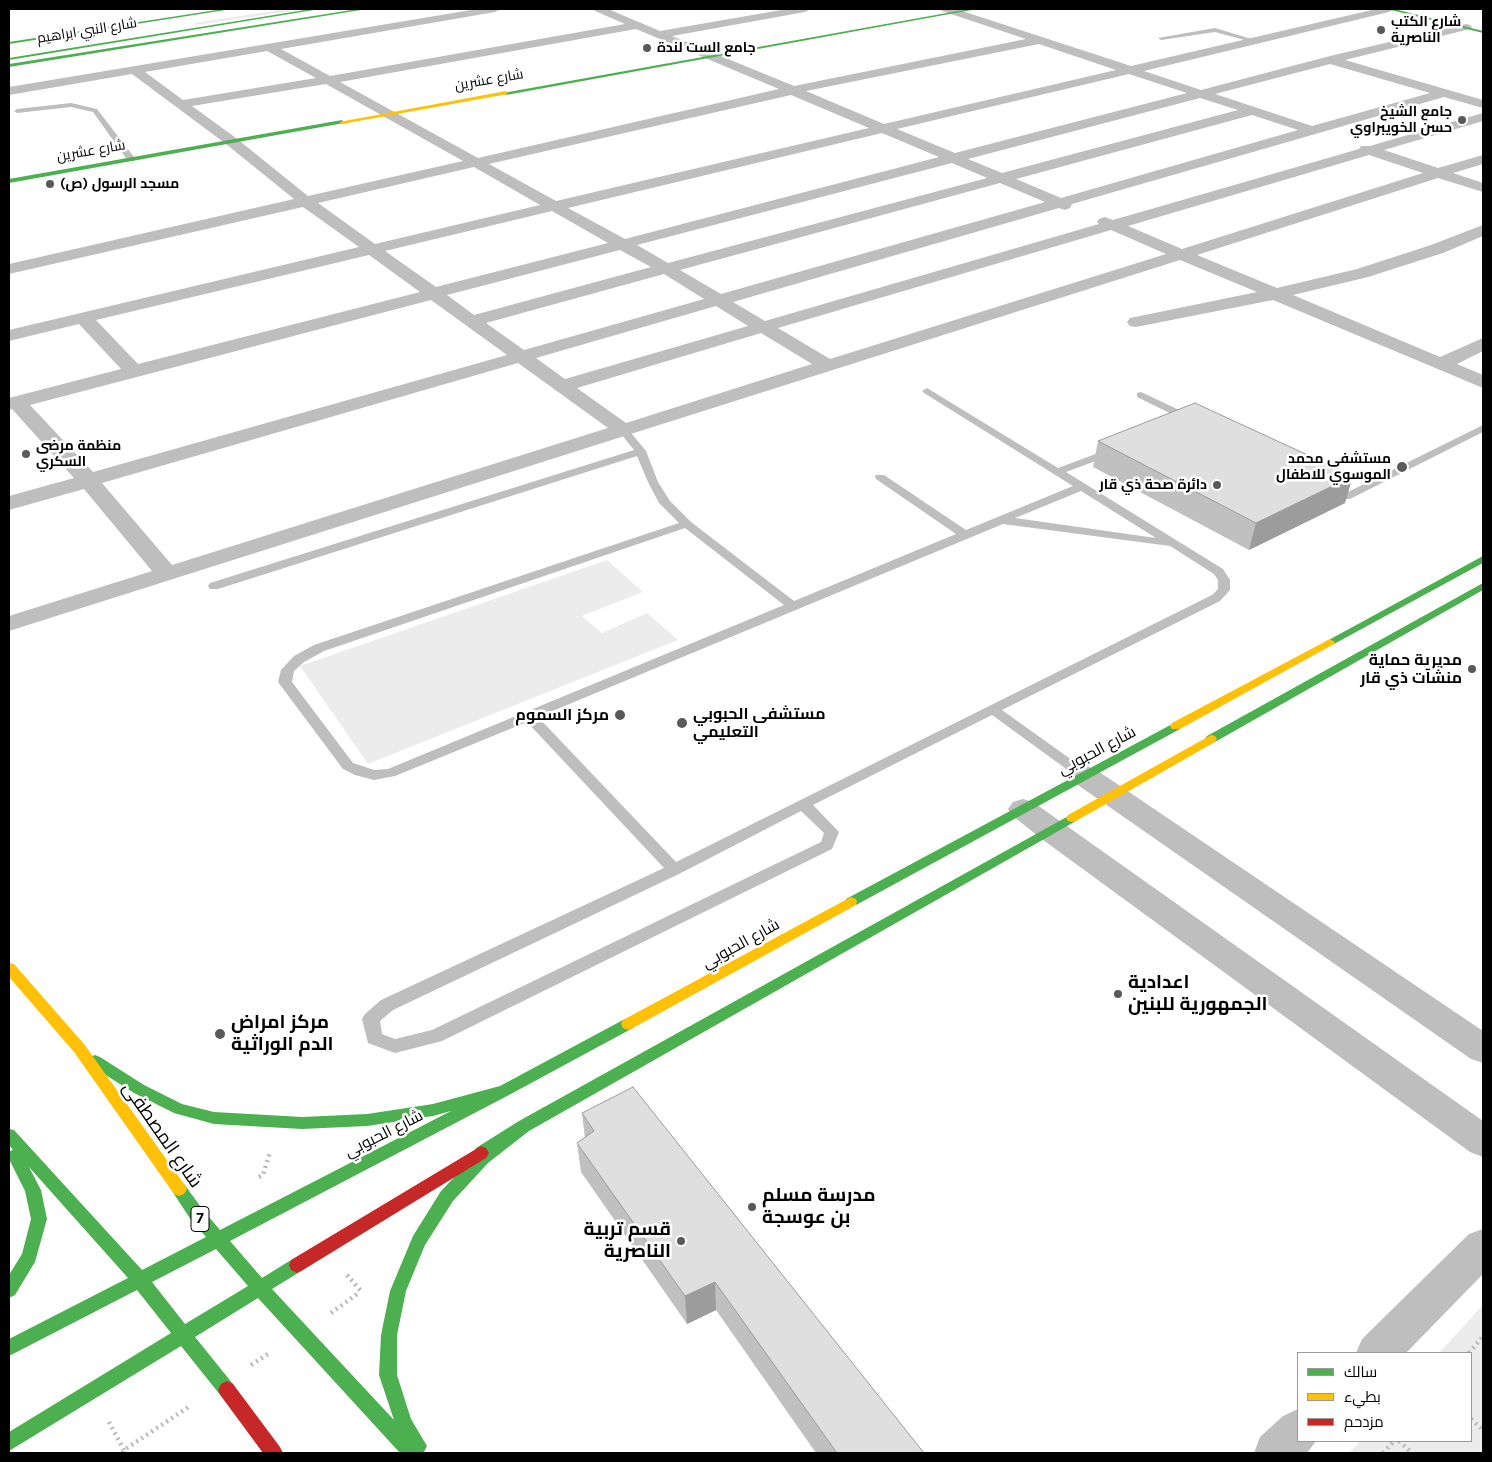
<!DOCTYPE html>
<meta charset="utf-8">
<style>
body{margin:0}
#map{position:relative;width:1492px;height:1462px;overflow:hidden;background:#fff;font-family:Karla,Cairo,sans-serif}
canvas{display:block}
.frame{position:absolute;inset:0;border:10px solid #000;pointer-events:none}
.legend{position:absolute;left:1297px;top:1352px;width:175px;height:90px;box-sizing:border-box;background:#fff;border:1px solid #999;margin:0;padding:6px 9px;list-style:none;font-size:15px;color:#000}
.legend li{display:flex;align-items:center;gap:10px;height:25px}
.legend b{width:25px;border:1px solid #999}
</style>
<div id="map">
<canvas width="1492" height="1462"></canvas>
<div class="frame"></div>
<ul class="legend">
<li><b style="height:6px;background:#4caf50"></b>سالك</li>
<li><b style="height:6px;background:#ffc107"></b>بطيء</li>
<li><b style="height:6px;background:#c62828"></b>مزدحم</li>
</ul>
</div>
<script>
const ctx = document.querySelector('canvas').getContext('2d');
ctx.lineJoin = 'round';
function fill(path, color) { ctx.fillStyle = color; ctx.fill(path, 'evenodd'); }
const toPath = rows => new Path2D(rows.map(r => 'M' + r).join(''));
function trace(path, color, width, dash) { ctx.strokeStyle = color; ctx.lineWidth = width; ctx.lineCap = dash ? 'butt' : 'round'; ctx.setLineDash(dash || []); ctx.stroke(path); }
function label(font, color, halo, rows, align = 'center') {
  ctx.font = font + ' Karla,Cairo,sans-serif'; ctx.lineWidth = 5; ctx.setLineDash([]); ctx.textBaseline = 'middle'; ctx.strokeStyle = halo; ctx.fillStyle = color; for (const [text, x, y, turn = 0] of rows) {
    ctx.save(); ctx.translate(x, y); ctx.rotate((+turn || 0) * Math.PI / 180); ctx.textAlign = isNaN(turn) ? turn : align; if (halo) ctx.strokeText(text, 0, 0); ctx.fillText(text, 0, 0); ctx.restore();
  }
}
const green = toPath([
 [286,9,304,9,197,25,194,23],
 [607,560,643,592,582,616,602,633,647,613,678,640,368,764,300,666],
 [1483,1305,1483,1453,1349,1453,1360,1441,1471,1441,1471,1353,1439,1353]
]);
const path = toPath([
 [259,1177,263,1175,270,1152],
 [347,1275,361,1291],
 [331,1313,360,1292],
 [1469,1353,1483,1336],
 [251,1365,271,1352],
 [1471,1419,1483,1430],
 [109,1422,124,1450],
 [1399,1441,1412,1453],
 [123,1453,124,1450,190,1406],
 [1383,1453,1394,1441]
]);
const lane = toPath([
 [1215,28,1255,40,1252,42,1215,32,1161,40,1158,38,1215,28],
 [71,103,97,109,134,157,134,161,128,161,93,112,71,107,17,113,14,111,17,109,71,103],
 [927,388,1058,468,1109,449,1117,449,1118,451,1117,453,1066,472,1223,569,1230,580,1230,590,1220,601,1002,710,1090,773,1092,776,1090,779,1080,779,992,715,813,805,839,832,832,849,442,1041,395,1053,368,1043,362,1019,365,1014,381,1000,664,868,527,722,395,776,374,780,355,775,343,769,278,682,281,670,294,656,314,645,679,523,659,503,648,482,637,456,218,589,210,589,208,586,210,583,634,450,618,430,623,427,627,428,646,451,658,482,670,501,691,522,794,601,956,534,876,479,875,477,876,475,884,475,966,530,1073,486,924,393,922,391,927,388],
 [1081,491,1156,538,1015,518,1081,491],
 [1003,524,1170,546,1214,574,1218,580,1218,589,1212,595,676,862,538,717,1003,524],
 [685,528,784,605,388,769,374,770,353,763,292,682,294,671,304,662,324,651,685,528],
 [801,811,824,833,821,842,432,1030,395,1039,382,1034,380,1021,393,1010,679,874,801,811],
 [1141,392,1194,417,1195,419,1194,421,1186,421,1137,397,1137,393,1141,392],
 [1483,425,1483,432,1350,499,1342,499,1325,488,1330,485,1346,493,1483,425]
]);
const street = toPath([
 [477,9,501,9,495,12,281,49,330,76,625,24,595,11,594,9,608,9,660,31,787,9,810,9,805,12,672,36,794,86,1026,39,942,11,941,9,956,9,1131,66,1376,9,1395,9,1389,12,1144,71,1201,90,1330,56,1466,24,1470,25,1472,27,1470,29,1345,60,1483,100,1483,108,1444,97,1072,204,1070,208,1065,210,1059,208,733,302,765,321,1099,224,1097,222,1099,219,1105,217,1113,220,1359,149,1361,146,1370,146,1483,113,1483,121,1384,150,1438,168,1483,155,1483,164,1453,173,1483,183,1483,192,1438,178,1197,255,1277,288,1357,269,1431,245,1483,225,1483,236,1443,253,1368,277,1293,295,1440,357,1483,338,1483,351,1457,364,1483,375,1483,388,1273,300,1136,327,1130,326,1127,322,1130,318,1257,292,1180,260,9,631,9,616,152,571,84,489,9,510,9,496,74,478,12,409,9,410,9,398,121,369,79,324,9,341,9,330,359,247,303,207,9,274,9,264,294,199,226,144,132,74,9,95,9,87,477,9],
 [636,29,779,89,478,158,340,82,636,29],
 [1039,44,1116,70,884,124,806,91,1039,44],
 [267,51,316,78,183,100,145,72,267,51],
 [1330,64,1430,93,1312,126,1215,94,1330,64],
 [1129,74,1187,93,955,153,897,129,1129,74],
 [326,84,463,161,308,196,236,138,192,106,326,84],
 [791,95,869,128,556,201,489,164,791,95],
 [1200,98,1238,110,1002,173,968,159,1200,98],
 [1252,115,1298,130,1061,198,1016,179,1252,115],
 [882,133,939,157,625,239,568,208,882,133],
 [1369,155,1423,173,1182,249,1128,226,1369,155],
 [952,163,987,178,668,263,637,245,952,163],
 [474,167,540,205,375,244,318,203,474,167],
 [1000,183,1045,202,721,294,680,270,1000,183],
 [552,211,608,243,436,287,385,251,552,211],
 [1111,230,1166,254,830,359,778,328,1111,230],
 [620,250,651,267,474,315,447,295,620,250],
 [369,255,420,292,138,364,96,320,369,255],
 [664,274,704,299,524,350,486,323,664,274],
 [431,300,507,355,93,472,30,405,431,300],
 [716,306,748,326,565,379,536,358,716,306],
 [761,333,812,364,626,423,577,388,761,333],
 [518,363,608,428,172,565,102,483,518,363],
 [1085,766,1095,769,1483,1031,1483,1063,1471,1059,1075,783,1071,776,1075,769,1085,766],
 [1023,799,1033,802,1483,1121,1483,1157,1470,1152,1039,837,1013,816,1008,809,1013,802,1023,799],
 [1483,1229,1483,1274,1406,1353,1356,1353,1362,1339,1469,1234,1483,1229],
 [1298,1409,1298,1441,1316,1441,1307,1453,1254,1453,1260,1437,1283,1416,1298,1409]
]);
const fast = toPath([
 [223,9,232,9,9,44,9,42,223,9],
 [311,9,320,9,9,60,9,58,311,9],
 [358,9,367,9,9,67,9,64,358,9],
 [969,9,977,9,506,95,503,93,969,9],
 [1387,9,1394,9,1483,31,1483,33,1387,9],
 [342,120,344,123,9,183,9,179,342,120],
 [1483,556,1483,563,1334,644,1330,645,1325,642,1483,556],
 [1483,583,1483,590,1215,742,1211,743,1205,739,1207,736,1483,583],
 [1176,722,1182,726,1180,729,856,905,846,905,845,902,846,899,1176,722],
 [1072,814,1076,815,1078,818,1076,821,529,1131,488,1163,453,1201,425,1245,406,1291,397,1335,397,1375,411,1419,427,1446,424,1452,400,1453,258,1298,195,1337,233,1384,236,1390,233,1396,227,1399,221,1396,181,1346,9,1451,9,1432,171,1333,137,1290,9,1356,9,1339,128,1278,29,1167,41,1190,47,1219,35,1262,15,1295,9,1298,9,1275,22,1254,31,1219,25,1191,9,1159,10,1151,13,1150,9,1145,9,1129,14,1130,142,1270,206,1237,191,1220,174,1194,171,1189,174,1184,179,1182,184,1184,203,1210,220,1230,451,1111,433,1116,367,1126,302,1129,214,1124,174,1113,134,1093,90,1065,88,1061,90,1057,95,1055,100,1057,144,1085,182,1104,214,1112,302,1117,367,1114,433,1104,500,1086,623,1020,628,1018,633,1020,635,1024,633,1028,509,1095,230,1241,262,1278,291,1260,297,1257,303,1260,305,1265,303,1270,272,1289,394,1420,379,1375,381,1335,390,1291,413,1236,441,1191,475,1156,473,1153,476,1148,519,1121,1072,814],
 [216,1249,248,1286,185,1324,152,1282,216,1249]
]);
const slow = toPath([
 [506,91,508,94,342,124,339,122,506,91],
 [1330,639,1335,642,1334,644,1180,729,1172,729,1170,726,1172,723,1330,639],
 [1211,735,1215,736,1217,739,1215,742,1076,821,1072,822,1068,821,1066,818,1068,815,1211,735],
 [851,897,856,899,857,902,856,905,633,1028,628,1030,623,1028,621,1024,623,1020,851,897],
 [9,963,14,964,84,1044,184,1184,187,1189,184,1194,179,1196,174,1194,74,1052,9,977,9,963]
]);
const jam = toPath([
 [481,1146,486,1148,489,1153,486,1158,303,1270,297,1273,291,1270,289,1265,291,1260,481,1146],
 [227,1381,233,1384,280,1447,283,1453,263,1453,221,1396,218,1390,221,1384,227,1381]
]);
const wall = toPath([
 [1098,441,1345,503,1249,550,1093,467],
 [582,1113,924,1453,816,1453,716,1310,687,1324,581,1172,577,1143,585,1138]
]);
const shadedWall = toPath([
 [1353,476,1345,503,1249,550,1256,523],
 [715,1282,716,1310,687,1324,685,1296]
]);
const building = toPath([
 [1195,403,1353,476,1256,523,1098,441,1195,403],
 [633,1087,924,1453,837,1453,715,1282,685,1296,577,1143,594,1131,582,1113,633,1087]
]);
const markers = [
 [1381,30,5,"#595959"],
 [647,48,5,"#595959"],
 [1462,120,5,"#595959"],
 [50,184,5,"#595959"],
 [26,454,5,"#595959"],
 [1402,467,6,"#595959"],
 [1217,485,5,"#595959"],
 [1472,669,5,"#595959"],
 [620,715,6,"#595959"],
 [682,723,6,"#595959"],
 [1118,994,5,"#595959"],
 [220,1034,6,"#595959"],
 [752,1207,5,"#595959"],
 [681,1241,5,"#595959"]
];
const farPoinames = [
 ["شارع الكتب",1391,22],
 ["الناصرية",1391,38],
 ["جامع الست لندة",657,48],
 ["جامع الشيخ",1452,112,"right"],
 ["حسن الخويبراوي",1452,128,"right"],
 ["مسجد الرسول (ص)",60,184],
 ["منظمة مرضى",36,446],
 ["السكري",36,462],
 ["مستشفى محمد",1391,459,"right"],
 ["الموسوي للاطفال",1391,475,"right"],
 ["دائرة صحة ذي قار",1207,485,"right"]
];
const farStreetnames = [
 ["شارع النبي ابراهيم",87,31,-9],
 ["شارع عشرين",489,80,-10],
 ["شارع عشرين",91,151,-10]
];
const shields = [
 [200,1219,18]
];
const shieldNames = [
 ["7",200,1219]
];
const poiNames = [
 ["مديرية حماية",1462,660],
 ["منشآت ذي قار",1462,678],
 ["مستشفى الحبوبي",693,714,"left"],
 ["التعليمي",693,732,"left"],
 ["مركز السموم",609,715]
];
const streetNames = [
 ["شارع الحبوبي",1097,751,-28],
 ["شارع الحبوبي",741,944,-29],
 ["شارع الحبوبي",384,1134,-27]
];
const nearPoinames = [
 ["اعدادية",1128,983],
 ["الجمهورية للبنين",1128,1005],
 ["مركز امراض",231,1023],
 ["الدم الوراثية",231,1045],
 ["مدرسة مسلم",762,1196],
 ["بن عوسجة",762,1218],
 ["قسم تربية",671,1230,"right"],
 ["الناصرية",671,1252,"right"]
];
const nearStreetnames = [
 ["شارع المصطفى",162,1135,55]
];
fill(green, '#ececec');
trace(path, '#b9b9b9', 4.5, [2, 4]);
fill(lane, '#bebebe');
fill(street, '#bebebe');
fill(fast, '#4caf50');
fill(slow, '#ffc107');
fill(jam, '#c62828');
fill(wall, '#c0c0c0');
fill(shadedWall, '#9c9c9c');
fill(building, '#dfdfdf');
trace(building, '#9c9c9c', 1);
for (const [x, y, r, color] of markers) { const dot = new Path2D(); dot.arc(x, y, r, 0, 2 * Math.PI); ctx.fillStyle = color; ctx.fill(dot); trace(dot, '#fff', 2); }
label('bold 14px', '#000', '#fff', farPoinames, 'left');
label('14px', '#000', '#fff', farStreetnames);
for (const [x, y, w] of shields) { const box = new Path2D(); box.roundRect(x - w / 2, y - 12.5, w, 25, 4); ctx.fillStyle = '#fff'; ctx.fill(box); trace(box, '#000', 1); }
label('bold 15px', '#000', null, shieldNames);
label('bold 16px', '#000', '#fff', poiNames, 'right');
label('16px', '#000', '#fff', streetNames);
label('bold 19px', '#000', '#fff', nearPoinames, 'left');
label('19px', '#000', '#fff', nearStreetnames);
</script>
